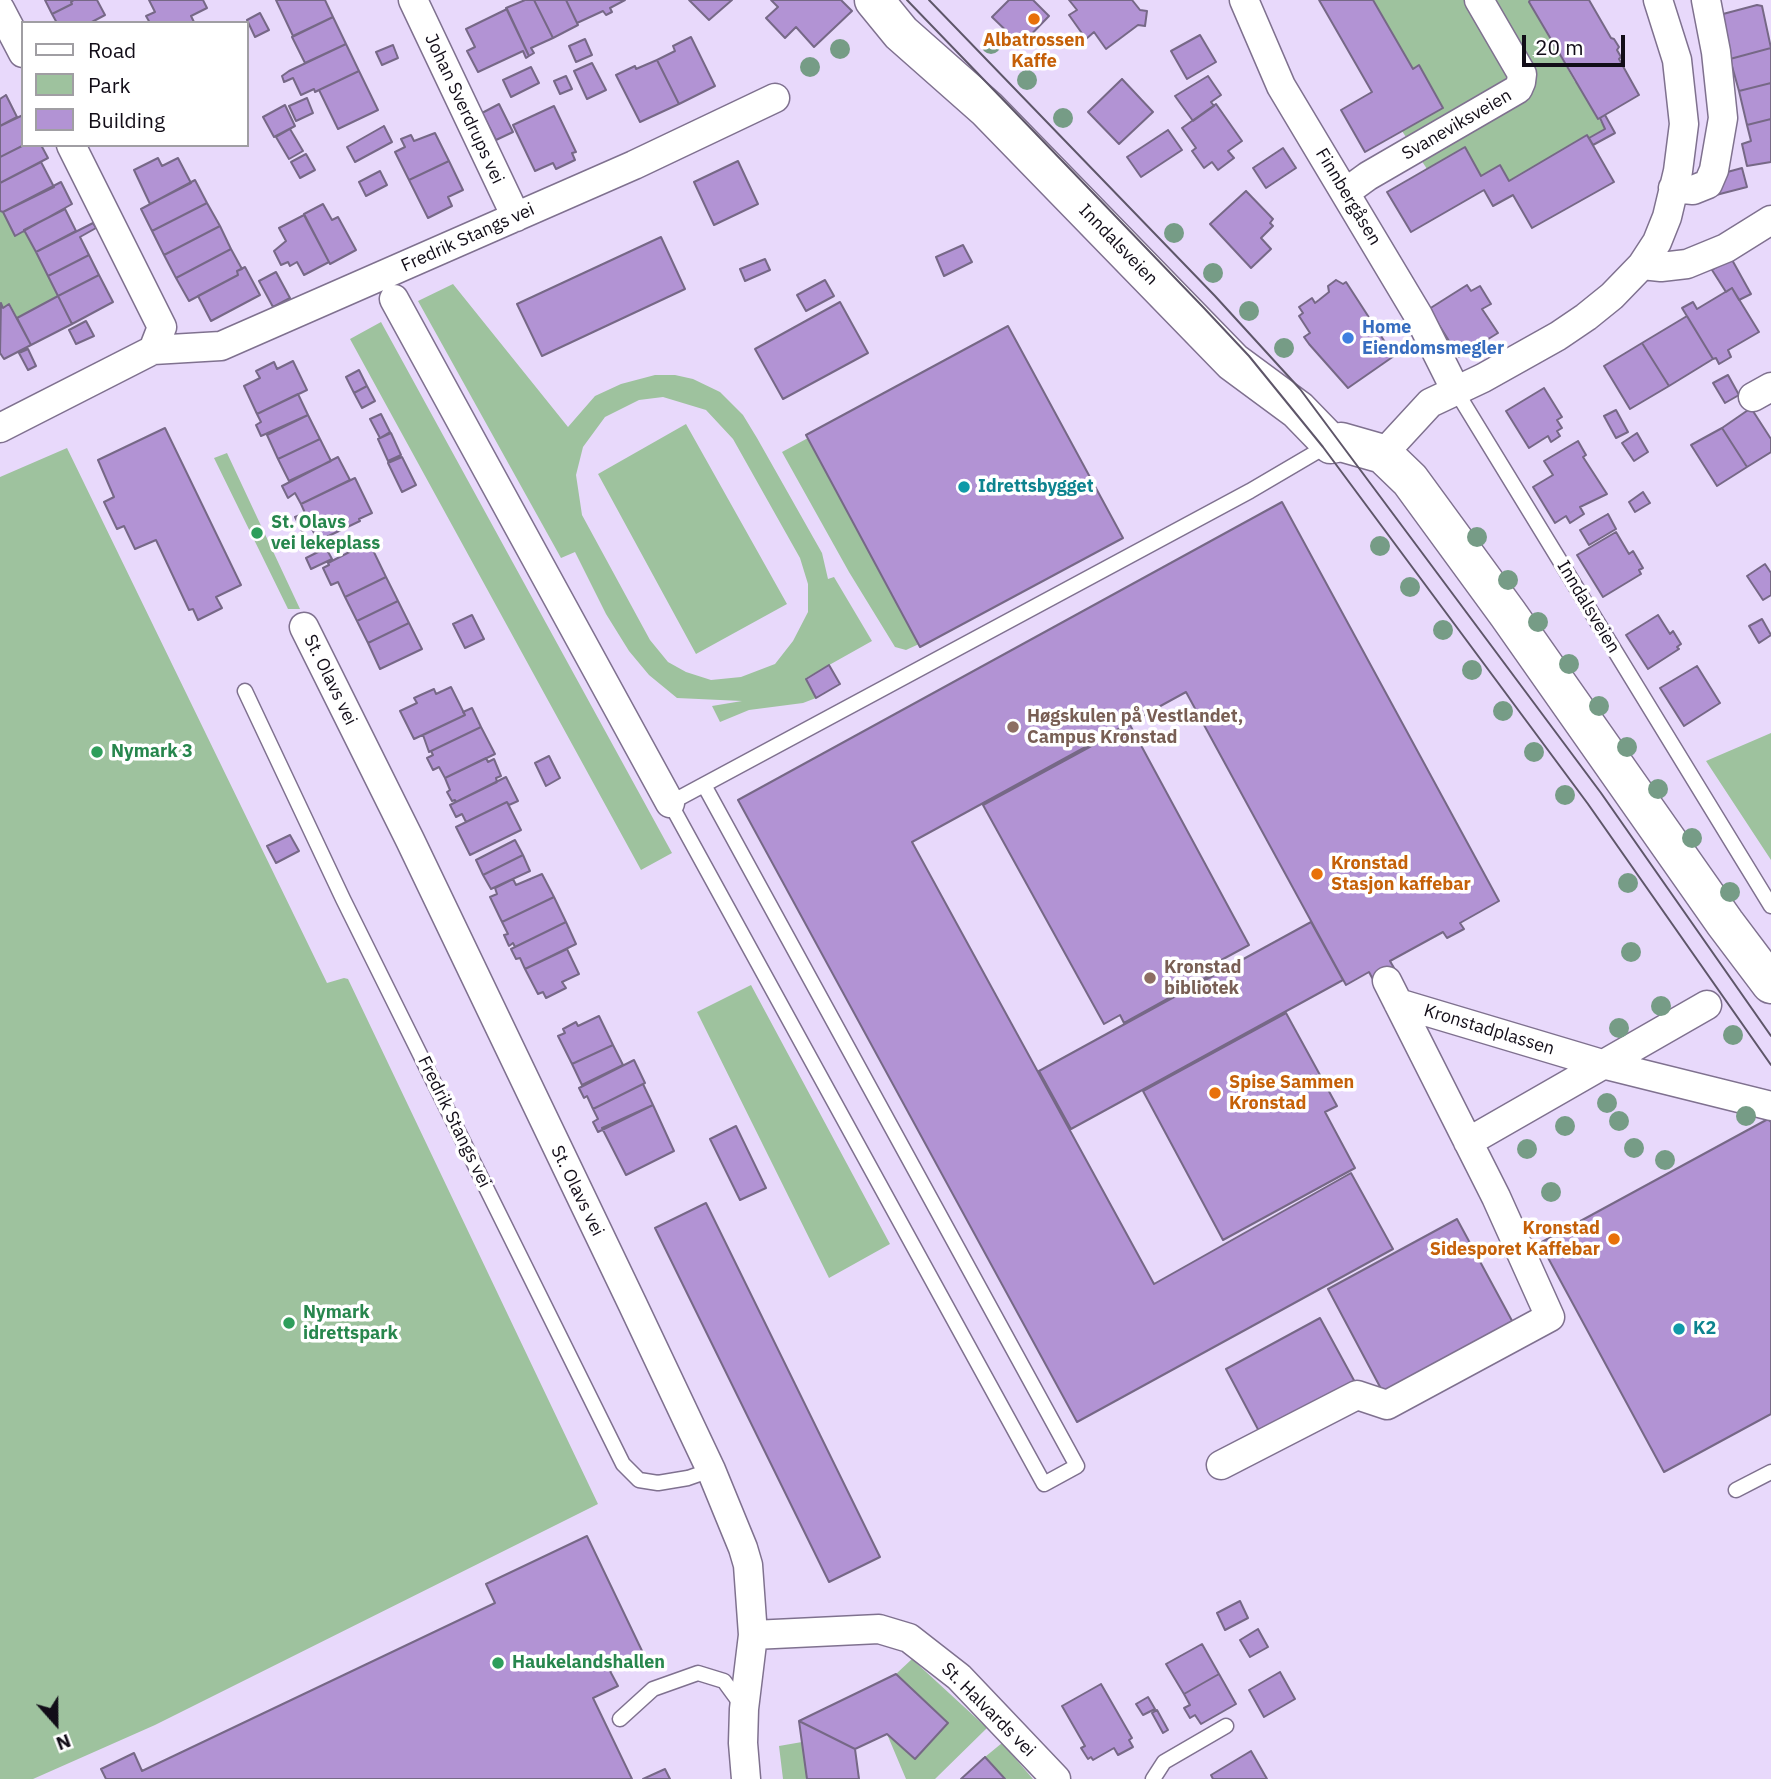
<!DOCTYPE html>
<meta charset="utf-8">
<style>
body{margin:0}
#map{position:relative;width:1771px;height:1779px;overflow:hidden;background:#e8d9fb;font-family:"IBM Plex Sans",sans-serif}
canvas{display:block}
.legend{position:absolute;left:21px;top:21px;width:228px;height:126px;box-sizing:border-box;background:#fff;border:2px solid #a09ea3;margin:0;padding:9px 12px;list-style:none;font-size:21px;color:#120d18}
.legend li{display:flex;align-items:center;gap:14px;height:35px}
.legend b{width:35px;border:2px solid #a09ea3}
.north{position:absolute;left:21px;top:1688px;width:70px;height:70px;-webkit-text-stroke:5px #fff;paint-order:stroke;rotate:159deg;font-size:19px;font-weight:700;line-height:28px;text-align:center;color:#120d18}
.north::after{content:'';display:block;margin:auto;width:24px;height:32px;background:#120d18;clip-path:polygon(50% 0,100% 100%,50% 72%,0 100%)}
.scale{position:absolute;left:1522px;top:35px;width:103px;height:32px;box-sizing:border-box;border:4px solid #120d18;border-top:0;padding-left:9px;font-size:21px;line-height:24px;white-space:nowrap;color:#120d18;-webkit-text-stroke:5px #fff;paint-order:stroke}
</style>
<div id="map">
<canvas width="1771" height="1779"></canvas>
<ul class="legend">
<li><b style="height:9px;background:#fff"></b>Road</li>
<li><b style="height:19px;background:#9ec29e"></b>Park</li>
<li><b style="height:19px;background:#b293d4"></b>Building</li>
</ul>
<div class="north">N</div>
<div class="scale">20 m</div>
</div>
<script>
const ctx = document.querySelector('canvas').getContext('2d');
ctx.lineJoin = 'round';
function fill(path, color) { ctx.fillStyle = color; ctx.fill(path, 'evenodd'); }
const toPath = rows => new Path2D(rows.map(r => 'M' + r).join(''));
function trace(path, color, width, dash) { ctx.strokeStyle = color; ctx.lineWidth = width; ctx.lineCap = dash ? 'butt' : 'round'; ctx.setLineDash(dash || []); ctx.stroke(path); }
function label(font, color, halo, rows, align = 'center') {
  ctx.font = font + ' "IBM Plex Sans",sans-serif'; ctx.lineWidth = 7; ctx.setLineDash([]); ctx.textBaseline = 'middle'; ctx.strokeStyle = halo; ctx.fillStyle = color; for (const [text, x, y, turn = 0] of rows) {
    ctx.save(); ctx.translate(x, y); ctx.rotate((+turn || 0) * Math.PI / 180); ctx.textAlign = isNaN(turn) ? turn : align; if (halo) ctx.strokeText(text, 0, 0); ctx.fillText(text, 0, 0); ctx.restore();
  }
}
const green = toPath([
 [1373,0,1530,0,1529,2,1575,82,1577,82,1605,129,1509,181,1500,165,1481,176,1465,147,1427,169,1402,131,1443,108,1419,66,1413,69],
 [2,210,15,236,25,231,58,296,17,318,10,304,3,308,0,304,0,211],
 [453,284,568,427,595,396,621,384,655,375,675,375,693,379,720,392,743,415,757,438,822,553,828,579,834,577,872,641,806,678,816,698,803,703,749,710,720,722,712,706,742,701,677,698,649,675,629,651,606,614,575,552,561,558,418,301],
 [663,397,706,410,733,439,800,558,808,584,808,612,793,641,775,664,741,677,711,680,686,672,668,662,650,640,582,515,576,475,583,447,605,417,639,400],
 [381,322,672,853,641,870,350,339],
 [686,424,787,604,696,654,598,474],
 [808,438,919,644,906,650,895,647,849,572,782,452],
 [67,448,327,983,344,978,348,979,598,1504,155,1725,33,1779,0,1779,0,477],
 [227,453,300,609,288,609,214,458],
 [1771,733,1771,860,1706,761],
 [751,985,890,1244,829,1278,697,1012],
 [912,1659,987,1728,935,1779,906,1779,887,1734,915,1759,948,1723,896,1674],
 [802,1742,807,1779,783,1779,779,1746],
 [1002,1743,1033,1779,1005,1779,985,1757]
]);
const building = toPath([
 [45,0,74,0,71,2,72,4,52,14,45,0],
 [74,0,97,0,105,15,90,23,57,23,52,14,72,4,71,2,74,0],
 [149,0,203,0,207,8,191,16,194,22,191,23,150,23,146,16,155,12,149,0],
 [276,0,325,0,333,17,293,36,276,0],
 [525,0,534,0,553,38,531,48,534,53,529,56,506,8,525,0],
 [534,0,566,0,578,25,553,38,534,0],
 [566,0,625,0,610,8,612,12,606,15,603,11,577,23,566,0],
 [689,0,732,0,709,20,689,0],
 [771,0,841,0,852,11,814,47,796,27,785,38,766,18,778,7,771,0],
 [1009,0,1033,0,1049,16,1021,45,992,17,1009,0],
 [1069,0,1132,0,1140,10,1147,11,1145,26,1138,25,1106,49,1094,32,1086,39,1069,15,1077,10,1069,0],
 [1319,0,1373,0,1413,69,1419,65,1443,108,1365,152,1341,110,1372,92,1319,0],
 [1589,0,1611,38,1614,39,1619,47,1617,50,1621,57,1619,59,1639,95,1598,119,1529,2,1530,0,1589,0],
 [1757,5,1762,6,1771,48,1730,59,1723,14,1757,5],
 [507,9,529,56,526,58,523,51,478,72,467,51,475,47,466,29,507,9],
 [260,13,269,30,255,37,247,20,260,13],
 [333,17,346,44,305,63,292,37,333,17],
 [1200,35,1216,62,1187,79,1171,51,1200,35],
 [691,37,715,86,679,104,657,60,675,51,673,46,691,37],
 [585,39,592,55,576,62,569,46,585,39],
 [346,44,359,71,319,90,315,92,314,89,301,95,293,78,284,82,282,76,289,71,346,44],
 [393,45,398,58,382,65,376,52,393,45],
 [1771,48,1771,83,1739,91,1730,59,1771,48],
 [657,60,679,104,640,122,616,75,635,66,636,69,657,60],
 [592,63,606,90,587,99,574,71,592,63],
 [531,67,539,83,511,97,503,80,531,67],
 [359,71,378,110,338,129,319,90,359,71],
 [566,76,572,89,560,94,554,81,566,76],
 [1208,76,1221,95,1211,102,1214,106,1193,121,1175,96,1208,76],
 [1122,79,1153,112,1119,144,1088,112,1122,79],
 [1771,83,1771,119,1747,125,1739,91,1771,83],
 [6,95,17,117,0,126,0,99,6,95],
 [307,98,313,113,296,121,289,106,307,98],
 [499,104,513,132,496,140,482,113,499,104],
 [1216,104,1242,141,1228,151,1234,158,1218,170,1212,162,1204,168,1192,151,1196,148,1182,128,1216,104],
 [285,105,295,126,274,137,263,117,285,105],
 [554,106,576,152,572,153,575,160,556,169,553,163,535,171,513,125,554,106],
 [23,115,24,145,0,157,0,126,23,115],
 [1605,115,1615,133,1593,145,1589,138,1605,129,1600,118,1605,115],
 [1771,119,1771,162,1747,166,1742,144,1751,141,1747,125,1771,119],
 [384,126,392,142,355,162,347,147,384,126],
 [290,129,303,151,289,159,276,137,290,129],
 [1168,130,1182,150,1141,177,1127,157,1168,130],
 [435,133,449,161,409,180,395,152,405,147,401,139,411,135,414,141,435,133],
 [1587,135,1614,182,1532,228,1513,195,1493,206,1484,190,1411,232,1387,192,1465,147,1481,176,1500,165,1509,181,1587,135],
 [24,145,41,145,48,158,0,183,0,157,24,145],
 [1283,148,1296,168,1266,188,1253,168,1283,148],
 [306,154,315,170,300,178,291,162,306,154],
 [158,158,162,166,178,158,191,183,150,204,134,170,158,158],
 [449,161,463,190,448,197,452,206,428,218,409,180,449,161],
 [738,161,758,204,714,225,694,182,738,161],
 [41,162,54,187,3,212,0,211,0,183,41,162],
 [1742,168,1747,187,1716,195,1720,174,1742,168],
 [380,171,387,185,366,196,359,182,380,171],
 [195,180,207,203,152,231,141,209,195,180],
 [61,182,72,204,15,236,3,212,61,182],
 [1246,191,1273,219,1270,223,1273,226,1261,238,1271,249,1251,268,1210,224,1246,191],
 [207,203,220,226,164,255,152,231,207,203],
 [323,204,332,220,338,217,356,250,330,264,304,214,323,204],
 [65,209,76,231,36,252,24,230,65,209],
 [304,215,329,262,304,275,297,262,290,266,288,262,281,265,274,251,286,241,279,228,304,215],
 [93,223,96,228,80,237,89,255,48,276,36,252,93,223],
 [220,226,231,249,176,278,164,255,220,226],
 [661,237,685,289,542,356,517,304,661,237],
 [963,245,972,262,944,276,936,257,963,245],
 [231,249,242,269,237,271,238,275,189,301,176,278,231,249],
 [89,255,99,275,58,296,48,276,89,255],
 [1731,258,1751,294,1739,300,1732,288,1726,292,1712,270,1731,258],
 [765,259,770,270,745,281,740,269,765,259],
 [245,267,260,295,211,321,198,296,238,275,237,271,245,267],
 [276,272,290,298,273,307,259,281,276,272],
 [99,275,113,302,72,324,58,296,99,275],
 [825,280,834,296,806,311,797,295,825,280],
 [1336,280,1343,284,1346,282,1394,356,1348,388,1309,344,1304,337,1310,333,1299,316,1303,313,1299,307,1312,298,1315,303,1319,300,1329,292,1328,286,1336,280],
 [1467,285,1471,291,1480,286,1491,304,1482,309,1498,333,1459,357,1429,309,1467,285],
 [1732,288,1759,332,1728,350,1731,357,1719,364,1716,358,1713,359,1682,308,1693,302,1697,309,1732,288],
 [58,296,72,324,31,345,17,318,58,296],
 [840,302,868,353,783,399,755,349,840,302],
 [1,303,3,308,9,304,31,345,4,359,0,353,1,303],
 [1687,316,1713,359,1669,386,1642,343,1687,316],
 [86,321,94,336,76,344,69,330,86,321],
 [1008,326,1123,538,920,647,806,435,1008,326],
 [1642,343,1669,386,1630,409,1604,366,1642,343],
 [28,349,36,366,28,370,19,353,28,349],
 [293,361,307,390,257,414,244,386,260,378,256,371,274,362,277,369,293,361],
 [359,370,367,386,354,393,346,377,359,370],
 [1728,375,1739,395,1725,403,1713,383,1728,375],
 [367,386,375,401,362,408,354,393,367,386],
 [1544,388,1562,417,1557,420,1562,428,1557,431,1560,436,1551,442,1548,436,1529,448,1506,411,1544,388],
 [298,394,308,415,261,436,256,425,261,422,256,412,257,414,298,394],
 [1751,408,1771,439,1771,452,1747,467,1722,428,1751,408],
 [1616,410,1628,432,1616,438,1604,416,1616,410],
 [381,414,390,432,380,438,370,419,381,414],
 [308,415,320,439,278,459,267,435,308,415],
 [165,428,241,585,216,597,222,608,198,620,193,609,189,610,156,540,135,549,124,526,117,529,104,502,114,497,98,460,165,428],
 [1722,428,1747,467,1717,486,1691,445,1722,428],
 [391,433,401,455,388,461,378,439,391,433],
 [1637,433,1648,452,1634,461,1622,443,1637,433],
 [320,439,331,461,289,481,278,459,320,439],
 [1578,441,1586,455,1583,457,1607,494,1580,507,1584,514,1570,523,1566,516,1555,523,1533,487,1553,475,1544,461,1578,441],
 [338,457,350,480,301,504,295,493,288,498,282,486,338,457],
 [402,457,416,485,402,492,388,463,402,457],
 [355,478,372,513,359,519,360,521,318,541,311,527,302,531,295,517,305,513,301,504,355,478],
 [1643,492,1650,503,1635,512,1629,502,1643,492],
 [1282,502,1499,901,1460,923,1464,929,1447,938,1443,932,1390,961,1398,975,1377,987,1369,972,1346,985,1186,692,912,842,1154,1284,1351,1173,1393,1249,1077,1422,738,800,1282,502],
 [1608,514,1616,529,1589,545,1580,530,1608,514],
 [1616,532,1629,554,1633,551,1643,568,1639,570,1641,574,1603,597,1577,555,1616,532],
 [369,542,386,577,345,597,338,582,331,585,323,568,329,565,328,563,369,542],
 [326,548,332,559,311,569,306,558,326,548],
 [1765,564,1771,573,1771,595,1763,600,1747,576,1765,564],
 [386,577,398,601,357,621,345,597,386,577],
 [398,601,409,623,368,643,357,621,398,601],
 [472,615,484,639,465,648,453,624,472,615],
 [1658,615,1670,634,1673,631,1681,644,1677,647,1679,649,1648,669,1626,635,1658,615],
 [1762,619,1771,635,1759,643,1749,626,1762,619],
 [409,623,422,649,380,669,368,643,409,623],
 [829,665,840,684,816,698,806,679,829,665],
 [1697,666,1720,703,1684,726,1660,688,1697,666],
 [451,687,465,715,414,739,400,711,417,703,414,698,434,689,436,694,451,687],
 [472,708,481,727,429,752,423,735,465,715,463,712,472,708],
 [1130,725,1249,945,1214,964,1218,971,1124,1023,1120,1015,1104,1024,983,805,1130,725],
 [481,727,495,754,445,778,439,767,433,770,427,758,433,755,431,751,481,727],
 [549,756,560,778,546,786,535,763,549,756],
 [486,758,488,762,494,759,501,776,496,778,497,782,456,802,455,800,452,801,447,792,450,790,445,778,486,758],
 [506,777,518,801,509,805,507,802,466,822,462,814,456,817,450,805,506,777],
 [507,802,521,830,470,855,456,827,507,802],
 [290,835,299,851,276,863,267,846,290,835],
 [515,840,523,855,483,875,476,860,515,840],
 [523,855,530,871,491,889,483,875,523,855],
 [542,874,554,897,502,922,490,897,497,894,495,888,513,879,516,885,542,874],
 [554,897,566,922,515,947,513,943,509,946,504,935,508,934,502,922,554,897],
 [566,922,576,944,525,969,520,958,516,959,511,949,566,922],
 [1311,922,1343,980,1071,1129,1039,1071,1311,922],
 [567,949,579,974,562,982,566,988,546,998,543,992,538,994,525,969,567,949],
 [1286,1013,1337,1106,1325,1112,1355,1168,1223,1240,1143,1091,1286,1013],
 [599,1016,613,1045,572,1064,558,1036,565,1033,563,1029,576,1022,578,1026,599,1016],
 [613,1045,623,1065,582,1085,572,1064,613,1045],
 [634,1060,645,1083,593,1109,587,1096,584,1098,579,1088,634,1060],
 [643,1084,653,1105,598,1132,593,1122,598,1119,593,1109,643,1084],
 [653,1105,674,1151,626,1175,602,1128,653,1105],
 [1768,1119,1771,1122,1771,1414,1664,1472,1540,1243,1768,1119],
 [736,1126,766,1188,740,1200,710,1139,736,1126],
 [706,1203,880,1557,829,1582,655,1228,706,1203],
 [1457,1219,1517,1330,1387,1400,1328,1289,1457,1219],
 [1320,1318,1356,1384,1261,1435,1226,1369,1320,1318],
 [587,1536,644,1655,610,1671,618,1686,593,1698,632,1779,106,1779,101,1769,134,1753,142,1771,495,1603,486,1584,587,1536],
 [1240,1601,1248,1618,1225,1630,1217,1613,1240,1601],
 [1258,1629,1268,1647,1250,1657,1240,1640,1258,1629],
 [1202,1644,1219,1674,1184,1694,1166,1664,1202,1644],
 [1280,1672,1295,1699,1264,1717,1249,1690,1280,1672],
 [896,1674,948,1723,915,1759,887,1734,855,1749,799,1721,896,1674],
 [1219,1674,1236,1704,1201,1724,1195,1715,1190,1718,1184,1708,1190,1705,1184,1694,1219,1674],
 [1101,1684,1132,1738,1129,1740,1133,1747,1118,1755,1114,1748,1093,1760,1091,1757,1088,1759,1081,1748,1085,1746,1062,1706,1101,1684],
 [1148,1697,1155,1709,1143,1715,1136,1704,1148,1697],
 [1157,1710,1168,1730,1163,1733,1152,1713,1157,1710],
 [799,1721,855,1749,859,1779,807,1779,799,1721],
 [1251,1751,1267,1779,1213,1779,1211,1775,1251,1751],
 [985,1757,1005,1779,961,1779,985,1757],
 [665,1769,670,1779,643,1779,665,1769]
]);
const lane = toPath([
 [1456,391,1771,906],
 [245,691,343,899,623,1464,639,1480,658,1483,688,1478,711,1470],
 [704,785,1077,1466,1044,1484,670,803,1250,491,1330,444],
 [1736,1490,1771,1472],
 [620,1719,653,1689,698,1673,724,1681,743,1707],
 [1153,1779,1164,1762,1226,1726]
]);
const street = toPath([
 [413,0,516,217],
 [1244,0,1281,86,1418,315,1456,391],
 [0,9,23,53],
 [71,145,162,327,153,350],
 [1673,188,1693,190,1708,184,1714,170,1723,118,1716,52,1706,0],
 [1346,192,1368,176,1518,89,1521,82,1522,74,1479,0],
 [1642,265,1661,267,1687,264,1726,248,1771,220],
 [394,299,670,803],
 [1753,397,1771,387],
 [0,428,153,350,221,346,634,165,775,98],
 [1383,454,1430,403,1483,378,1558,336,1586,317,1612,296,1642,265,1657,242,1667,217,1678,171,1684,124,1677,60,1658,0],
 [304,627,410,840,632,1303,711,1470,743,1548,748,1565,753,1635,744,1709,743,1743,746,1779],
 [1398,1003,1602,1064,1771,1106],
 [1468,1142,1707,1005],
 [1221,1465,1357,1395,1387,1405,1550,1317,1496,1197,1387,981],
 [753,1635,879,1629,909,1638,959,1677,1056,1779]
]);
const primary = toPath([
 [874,0,901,33,987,109,1233,362,1298,410,1331,444,1341,442,1383,454,1410,480,1508,614,1725,923,1771,984]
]);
const tram = toPath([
 [907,0,1203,307,1249,356,1323,447,1588,804,1771,1065],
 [929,0,1215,296,1300,389,1601,793,1771,1036]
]);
const trees = [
 [991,44],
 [840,49],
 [810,67],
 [1027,80],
 [1063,118],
 [1174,233],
 [1213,273],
 [1249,311],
 [1284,348],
 [1477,537],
 [1380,546],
 [1508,580],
 [1410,587],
 [1538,622],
 [1443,630],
 [1569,664],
 [1472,670],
 [1599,706],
 [1503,711],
 [1627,747],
 [1534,752],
 [1658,789],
 [1565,795],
 [1692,838],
 [1628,883],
 [1730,892],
 [1631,952],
 [1661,1006],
 [1619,1028],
 [1733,1035],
 [1607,1103],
 [1746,1116],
 [1619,1121],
 [1565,1126],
 [1634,1148],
 [1527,1149],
 [1665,1160],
 [1551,1192]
];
const markers = [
 [1034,19,7,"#e8710a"],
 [1348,338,7,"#3f7fe0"],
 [964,487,7,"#0f9aa8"],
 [257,533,7,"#2e9e5b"],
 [1013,727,7,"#8d6e63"],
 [97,752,7,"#2e9e5b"],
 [1317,874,7,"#e8710a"],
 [1150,978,7,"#8d6e63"],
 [1215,1093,7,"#e8710a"],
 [1614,1239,7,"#e8710a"],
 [289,1323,7,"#2e9e5b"],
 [1679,1329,7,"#0f9aa8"],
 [498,1663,7,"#2e9e5b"]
];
const foodNames = [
 ["Albatrossen",1034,41,"center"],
 ["Kaffe",1034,62,"center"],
 ["Kronstad",1331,864],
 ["Stasjon kaffebar",1331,885],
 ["Spise Sammen",1229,1083],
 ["Kronstad",1229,1104],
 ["Kronstad",1600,1229,"right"],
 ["Sidesporet Kaffebar",1600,1250,"right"]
];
const streetNames = [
 ["Johan Sverdrups vei",464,109,65],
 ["Svaneviksveien",1457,125,-30],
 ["Finnbergåsen",1348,197,59],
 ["Fredrik Stangs vei",468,238,-24],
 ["Inndalsveien",1118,245,46],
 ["Inndalsveien",1588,607,59],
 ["St. Olavs vei",330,680,64],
 ["Kronstadplassen",1489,1030,17],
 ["Fredrik Stangs vei",454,1122,64],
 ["St. Olavs vei",577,1191,64],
 ["St. Halvards vei",988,1710,45]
];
const shopNames = [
 ["Home",1362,328],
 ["Eiendomsmegler",1362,349]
];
const cultureNames = [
 ["Idrettsbygget",978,487],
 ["K2",1693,1329]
];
const leisureNames = [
 ["St. Olavs",271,523],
 ["vei lekeplass",271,544],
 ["Nymark 3",111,752],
 ["Nymark",303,1313],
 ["idrettspark",303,1334],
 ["Haukelandshallen",512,1663]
];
const educationNames = [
 ["Høgskulen på Vestlandet,",1027,717],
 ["Campus Kronstad",1027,738],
 ["Kronstad",1164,968],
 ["bibliotek",1164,989]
];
fill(green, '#9ec29e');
fill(building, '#b293d4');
trace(building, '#766886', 2);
trace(lane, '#7f718f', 17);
trace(street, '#7f718f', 31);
trace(primary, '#7f718f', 41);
trace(lane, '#fff', 14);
trace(street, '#fff', 28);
trace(primary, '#fff', 38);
trace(tram, '#5e5669', 2);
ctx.fillStyle = '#769c86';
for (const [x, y] of trees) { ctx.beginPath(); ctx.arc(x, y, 10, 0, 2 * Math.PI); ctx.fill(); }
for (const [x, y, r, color] of markers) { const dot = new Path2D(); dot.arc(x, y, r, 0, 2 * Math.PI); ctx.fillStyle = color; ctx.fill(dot); trace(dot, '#fff', 2.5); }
label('bold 18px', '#c56008', '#fff', foodNames, 'left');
label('18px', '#120d18', '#fff', streetNames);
label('bold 18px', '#366cbe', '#fff', shopNames, 'left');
label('bold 18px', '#0d838f', '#fff', cultureNames, 'left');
label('bold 18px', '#27864d', '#fff', leisureNames, 'left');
label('bold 18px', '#785e54', '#fff', educationNames, 'left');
</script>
